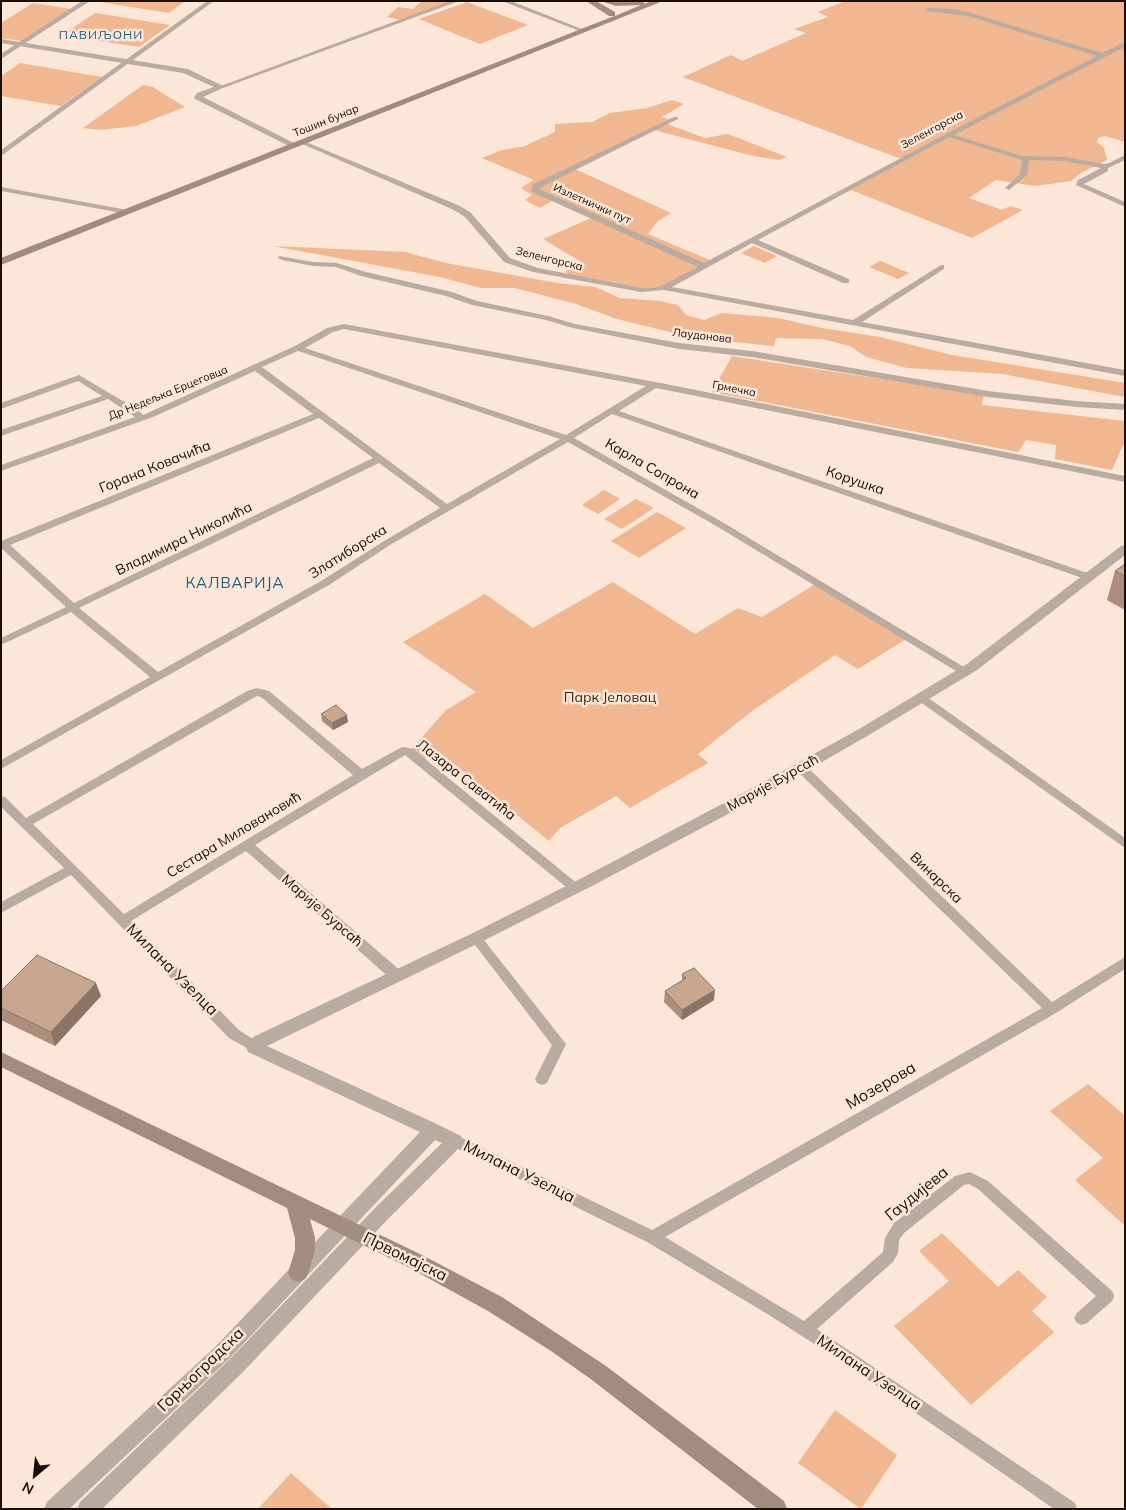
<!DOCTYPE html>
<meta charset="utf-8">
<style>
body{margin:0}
#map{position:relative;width:1126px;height:1510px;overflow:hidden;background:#fbe6d8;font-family:Mulish,sans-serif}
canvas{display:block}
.frame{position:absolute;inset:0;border:2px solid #190e06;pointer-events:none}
.north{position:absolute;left:10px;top:1450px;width:50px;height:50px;-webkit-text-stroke:4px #fbe6d8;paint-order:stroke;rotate:208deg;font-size:14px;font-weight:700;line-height:20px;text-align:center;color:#190e06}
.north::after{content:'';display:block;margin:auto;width:18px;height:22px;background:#190e06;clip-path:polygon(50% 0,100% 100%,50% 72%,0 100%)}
</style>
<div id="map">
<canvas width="1126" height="1510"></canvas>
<div class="frame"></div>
<div class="north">N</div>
</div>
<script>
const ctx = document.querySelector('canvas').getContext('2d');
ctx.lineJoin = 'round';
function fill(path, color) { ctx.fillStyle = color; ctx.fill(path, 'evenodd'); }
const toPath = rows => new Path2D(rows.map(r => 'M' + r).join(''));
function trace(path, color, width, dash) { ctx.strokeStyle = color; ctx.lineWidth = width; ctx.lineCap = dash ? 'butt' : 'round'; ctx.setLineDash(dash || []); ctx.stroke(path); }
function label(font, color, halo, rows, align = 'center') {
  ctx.font = font + ' Mulish,sans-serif'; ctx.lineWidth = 5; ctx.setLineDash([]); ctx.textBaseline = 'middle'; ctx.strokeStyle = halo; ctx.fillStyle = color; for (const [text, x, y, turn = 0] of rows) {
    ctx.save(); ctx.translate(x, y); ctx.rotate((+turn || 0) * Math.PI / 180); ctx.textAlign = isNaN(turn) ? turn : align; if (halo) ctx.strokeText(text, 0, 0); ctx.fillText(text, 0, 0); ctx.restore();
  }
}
const green = toPath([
 [94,1,185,1,169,13],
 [422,1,451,1,401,20,387,17,398,7,413,9],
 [845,1,1125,1,1125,142,1105,136,1098,138,1097,142,1104,148,1107,160,1081,173,1071,181,1035,186,996,180,969,198,1002,210,1010,206,1023,210,972,238,851,190,904,160,683,77,731,55,742,61,806,33,794,29,828,17,818,12],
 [467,2,528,25,480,44,419,19],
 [33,3,72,9,22,41,1,38,1,23],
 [95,13,170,25,139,47,62,35],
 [20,63,102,77,61,106,1,96,1,76],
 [143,85,153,87,185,107,136,126,99,130,83,128],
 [672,100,684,104,662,117,672,120,667,124,705,138,728,134,787,157,779,160,753,156,654,130,573,168,671,213,658,221,648,234,712,261,664,288,641,290,574,277,565,272,581,262,543,239,591,218,552,201,540,208,525,200,532,195,521,188,534,180,482,158,502,150,525,146,555,132,555,124,592,122,610,113,647,108],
 [273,246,405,252,446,263,557,283,595,287,620,298,660,301,678,305,686,315,704,320,722,313,778,318,822,328,880,337,952,355,1125,383,1125,397,1002,374,907,368,866,357,850,346,822,339,776,338,774,346,694,338,617,319,576,304,515,288,481,288,440,277],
 [754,246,777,256,765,263,741,253],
 [880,261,909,273,898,279,869,267],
 [732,356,984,395,982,405,1125,421,1125,445,1123,445,1112,470,1055,459,1056,445,1026,440,1018,452,712,392],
 [604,490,620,499,598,514,582,505],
 [636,499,654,508,622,529,604,519],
 [657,512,686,528,639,558,611,541],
 [613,582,695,634,738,608,762,617,817,583,908,638,858,669,835,655,752,711,698,754,708,763,630,808,616,796,560,828,549,841,438,751,421,761,409,752,446,710,476,692,403,642,485,594,533,628],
 [1088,1084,1125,1116,1125,1226,1075,1180,1103,1158,1050,1111],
 [942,1233,998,1287,1018,1270,1047,1297,1032,1311,1054,1332,971,1405,894,1326,949,1281,919,1251],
 [835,1410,897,1455,861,1509,798,1463],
 [291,1473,332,1509,258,1509]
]);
const minor = toPath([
 [82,1,90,1,1,59,1,54,82,1],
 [207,1,214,1,1,156,1,150,207,1],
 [450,1,459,1,223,88,218,87,450,1],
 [502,1,511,1,587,31,582,32,502,1],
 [928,8,952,9,971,13,1102,53,1125,42,1125,47,1105,57,954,135,1022,156,1065,157,1104,164,1109,163,1125,155,1125,160,1108,168,1108,171,1084,184,1125,202,1125,207,1076,185,1078,180,1101,168,1065,161,1029,160,1027,175,1009,190,1005,188,1020,174,1022,160,949,137,758,240,849,279,849,283,843,283,752,243,672,287,853,320,941,265,944,265,944,269,862,322,1125,370,1125,376,664,290,641,292,533,272,504,262,465,217,454,210,300,143,306,142,460,206,471,213,510,258,538,268,641,288,655,288,661,286,698,267,532,192,531,190,534,184,674,117,678,117,678,119,549,183,539,189,704,263,946,134,1097,56,968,16,926,11,926,9,928,8],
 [1,187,128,210,132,212,128,214,1,191,1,187],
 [279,256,313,262,337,263,366,272,452,292,477,301,548,316,575,324,679,343,752,351,988,391,1076,401,1125,404,1125,410,1076,407,988,397,752,357,679,349,573,328,546,320,472,305,446,296,361,276,336,267,313,266,282,260,278,258,279,256],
 [344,324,666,384,1125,476,1125,482,656,388,619,411,1093,575,1094,577,1093,579,1085,579,612,414,574,438,724,523,969,670,970,672,969,674,961,674,718,527,568,442,390,545,329,585,1,769,1,760,150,677,71,612,1,645,1,638,66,607,1,548,1,541,313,414,255,371,153,417,1,471,1,465,135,417,108,399,1,436,1,430,102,396,78,381,1,409,1,403,79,375,138,410,143,415,295,346,327,328,344,324],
 [344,329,646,386,566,435,305,348,333,332,344,329],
 [298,351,560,439,447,504,262,367,298,351],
 [319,418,373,458,74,603,10,545,319,418],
 [379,463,440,508,384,541,321,581,158,672,79,608,379,463],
 [257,688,269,691,362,769,400,748,404,747,413,749,579,885,581,888,579,891,571,891,405,755,255,845,402,972,403,976,402,980,397,981,392,980,246,851,131,921,239,1030,259,1043,261,1047,259,1051,254,1052,229,1038,71,875,1,913,1,902,64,868,1,807,1,796,5,797,26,818,247,691,257,688],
 [257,696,261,697,353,775,124,914,33,824,257,696],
 [923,694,1125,838,1125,848,919,701,918,698,923,694],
 [801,764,805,765,1052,1002,1125,957,1125,969,1056,1013,665,1237,804,1321,883,1252,885,1238,894,1223,955,1176,970,1172,988,1181,1112,1291,1114,1296,1112,1301,1087,1323,1082,1325,1077,1323,1074,1318,1077,1313,1096,1296,978,1189,969,1184,964,1185,904,1233,899,1240,898,1253,893,1262,817,1329,1075,1503,1077,1509,1054,1509,841,1361,769,1315,647,1242,450,1145,448,1141,450,1137,455,1135,460,1137,652,1230,1042,1008,797,771,795,768,797,765,801,764],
 [476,933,480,935,566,1044,547,1083,542,1085,537,1083,535,1079,552,1045,472,941,470,938,472,935,476,933]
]);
const tertiary = toPath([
 [1,39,188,69,225,87,203,97,300,146,293,148,195,99,194,97,197,93,214,87,183,73,1,43,1,39],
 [1125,545,1125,555,977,670,869,735,768,793,592,886,481,942,267,1046,439,1125,461,1136,463,1141,461,1146,387,1220,243,1372,102,1509,77,1509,80,1502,229,1360,375,1208,442,1143,435,1140,230,1358,69,1509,44,1509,47,1502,216,1346,420,1132,248,1052,246,1047,253,1037,471,934,582,878,758,785,859,729,967,664,1121,546,1125,545]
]);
const secondary = toPath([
 [586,1,596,1,615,12,615,16,641,5,616,6,601,1,644,1,644,4,651,1,663,1,1,265,1,258,614,16,609,16,586,1],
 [1,1052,422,1255,502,1297,606,1366,784,1501,787,1509,758,1509,592,1380,551,1351,488,1311,408,1267,310,1219,315,1238,315,1250,308,1273,305,1279,298,1282,291,1279,288,1273,295,1250,295,1238,287,1208,1,1067,1,1052]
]);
const wall = toPath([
 [1125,564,1125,610,1107,600,1115,571],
 [321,714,348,722,333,730,322,721],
 [682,974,714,1000,682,1020,664,1002,665,991,682,981],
 [1,991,101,996,55,1046,1,1020]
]);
const shadedWall = toPath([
 [347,715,348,722,333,730,332,723],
 [96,983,101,996,55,1046,51,1032],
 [715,990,714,1000,682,1020,682,1010]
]);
const building = toPath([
 [1125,564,1125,576,1115,571,1125,564],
 [336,705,347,715,332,723,321,714,336,705],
 [37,955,96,983,51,1032,1,1008,1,991,37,955],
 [694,968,715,990,682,1010,665,991,686,978,682,974,694,968]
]);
const farStreetnames = [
 ["Тошин бунар",326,121,-22],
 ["Зеленгорска",932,130,-28],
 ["Излетнички пут",592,204,24],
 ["Зеленгорска",549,259,14],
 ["Лаудонова",702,336,7],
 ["Грмечка",734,389,11],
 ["Др Недељка Ерцеговца",168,393,-22]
];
const farNeighbourhoodnames = [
 ["ПАВИЉОНИ",101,35]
];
const streetNames = [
 ["Горана Ковачића",155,467,-22],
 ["Карла Сопрона",652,469,30],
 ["Корушка",855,481,19],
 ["Владимира Николића",184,539,-26],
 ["Златиборска",348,552,-32],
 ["Лазара Саватића",466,780,38],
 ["Марије Бурсаћ",773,783,-29],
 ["Сестара Миловановић",234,835,-31],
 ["Винарска",936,878,44],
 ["Марије Бурсаћ",322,911,41]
];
const parkNames = [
 ["Парк Јеловац",610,698]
];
const neighbourhoodNames = [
 ["КАЛВАРИЈА",235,583]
];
const nearStreetnames = [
 ["Милана Узелца",172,970,45],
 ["Мозерова",881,1086,-30],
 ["Милана Узелца",519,1172,26],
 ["Гаудијева",917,1194,-39],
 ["Првомајска",405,1257,26],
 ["Горњоградска",201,1370,-44],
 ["Милана Узелца",869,1373,34]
];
fill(green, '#f0b790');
fill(minor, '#baaba1');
fill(tertiary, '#baaba1');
fill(secondary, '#a28c7d');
fill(wall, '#ab8f7c');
fill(shadedWall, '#8b7465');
fill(building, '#c7a690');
trace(building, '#8b7465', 1);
label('11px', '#190e06', '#fbe6d8', farStreetnames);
ctx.letterSpacing = '1px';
label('12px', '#215d7d', '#fbe6d8', farNeighbourhoodnames);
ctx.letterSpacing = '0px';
label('14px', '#190e06', '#fbe6d8', streetNames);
label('14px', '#40230d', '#fbe6d8', parkNames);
ctx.letterSpacing = '1px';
label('15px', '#215d7d', '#fbe6d8', neighbourhoodNames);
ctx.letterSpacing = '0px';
label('16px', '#190e06', '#fbe6d8', nearStreetnames);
</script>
